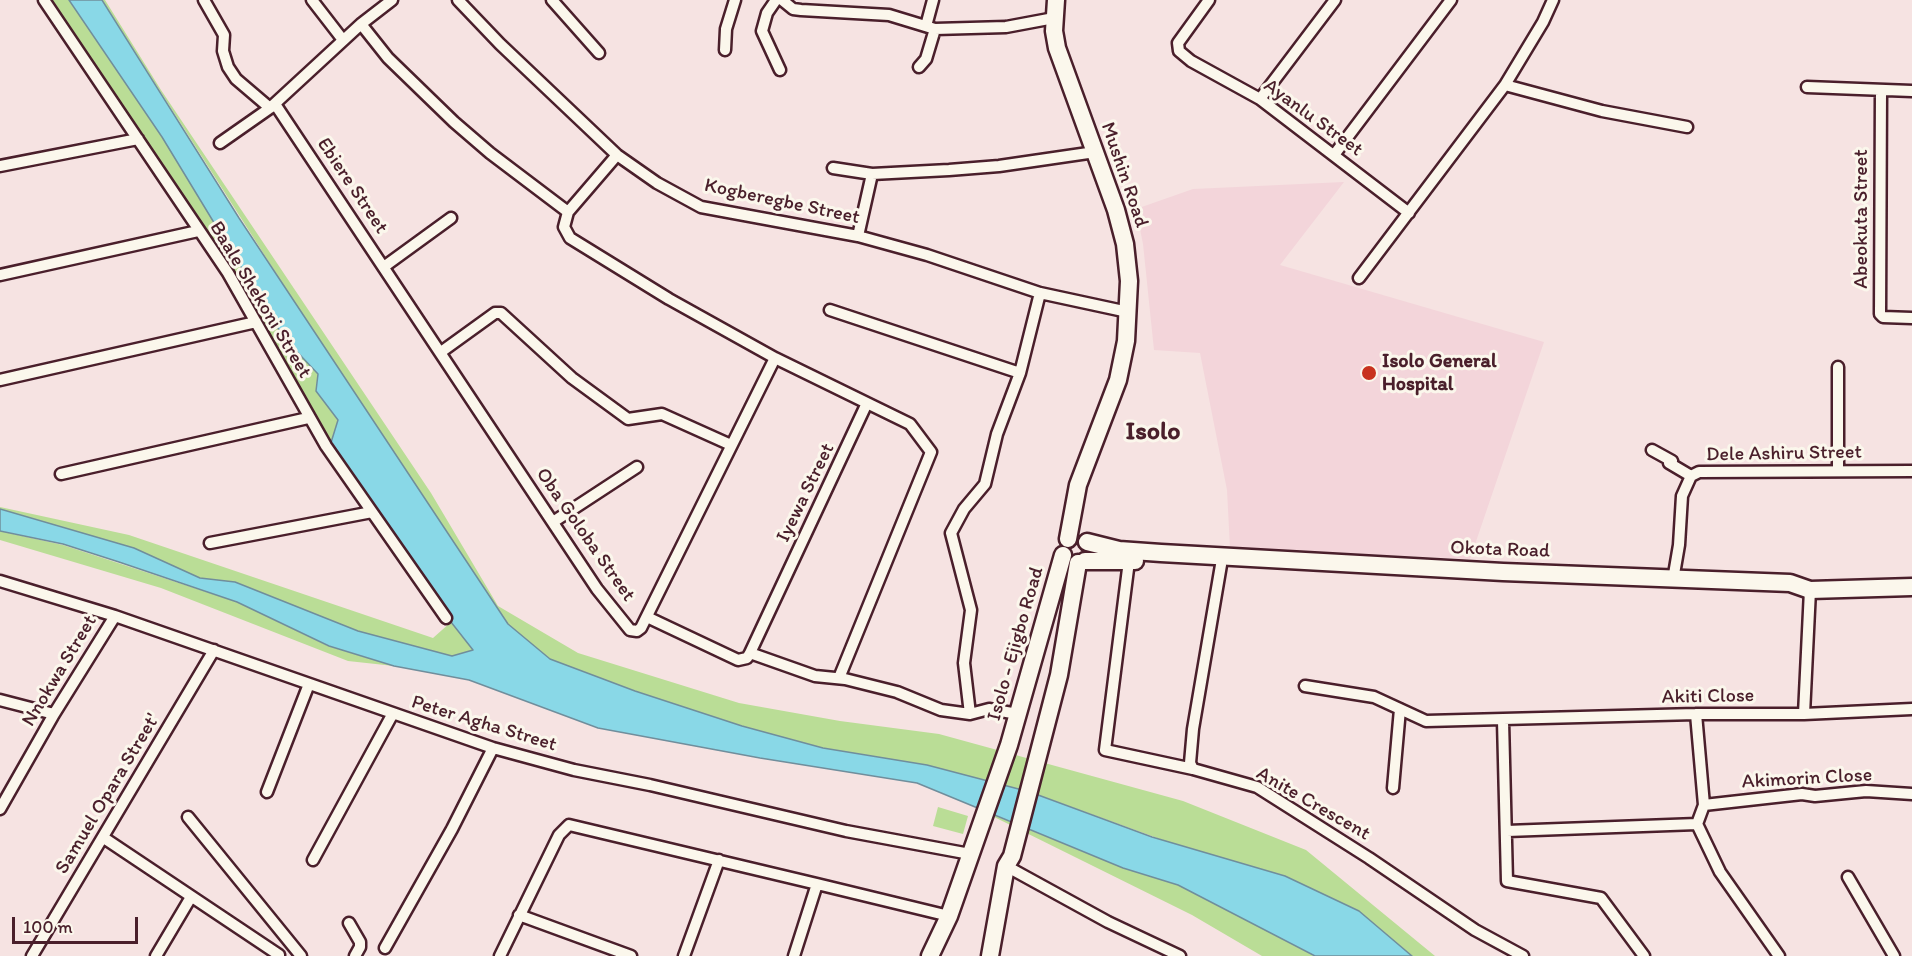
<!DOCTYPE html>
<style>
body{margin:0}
#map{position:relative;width:1912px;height:956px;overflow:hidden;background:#f6e3e2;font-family:Itim,sans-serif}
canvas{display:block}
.scale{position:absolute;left:12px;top:917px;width:126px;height:27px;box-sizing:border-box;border:3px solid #4a1f2b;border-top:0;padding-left:8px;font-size:18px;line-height:21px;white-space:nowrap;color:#4a1f2b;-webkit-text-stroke:4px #fbf7ec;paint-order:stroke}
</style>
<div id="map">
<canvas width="1912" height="956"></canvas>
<div class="scale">100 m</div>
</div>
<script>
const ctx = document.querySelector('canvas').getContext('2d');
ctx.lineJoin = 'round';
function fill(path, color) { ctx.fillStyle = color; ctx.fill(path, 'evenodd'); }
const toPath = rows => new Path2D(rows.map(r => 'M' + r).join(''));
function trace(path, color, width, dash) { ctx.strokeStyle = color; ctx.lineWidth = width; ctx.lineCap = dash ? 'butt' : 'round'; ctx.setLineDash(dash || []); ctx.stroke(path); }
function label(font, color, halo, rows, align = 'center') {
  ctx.font = font + ' Itim,sans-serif'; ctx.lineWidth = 6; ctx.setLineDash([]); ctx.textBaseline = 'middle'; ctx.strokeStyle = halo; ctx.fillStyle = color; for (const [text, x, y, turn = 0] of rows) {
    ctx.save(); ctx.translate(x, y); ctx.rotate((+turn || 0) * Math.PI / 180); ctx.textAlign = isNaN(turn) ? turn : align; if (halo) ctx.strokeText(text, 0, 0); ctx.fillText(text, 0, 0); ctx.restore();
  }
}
const built = toPath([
 [1344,182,1280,265,1544,342,1470,559,1230,548,1227,490,1200,353,1154,350,1143,244,1136,209,1193,189]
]);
const green = toPath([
 [46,0,69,0,162,137,284,338,318,374,316,391,338,420,329,449,294,397,141,142],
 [102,0,105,0,161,90,431,493,498,606,578,653,739,703,840,721,939,734,1183,801,1306,850,1435,956,1412,956,1359,911,1030,792,927,765,823,748,742,726,635,691,550,659,508,624,374,427],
 [0,507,129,535,433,638,451,622,474,650,452,656,358,631,235,582,200,578,134,548,0,511],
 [0,531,63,545,237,602,328,646,394,666,348,661,161,588,0,540],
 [938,807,968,816,963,834,933,826],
 [976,808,1123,868,1178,885,1315,956,1262,956,1192,915]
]);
const water = toPath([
 [69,0,102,0,239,218,508,624,550,659,635,691,742,726,823,748,927,765,1030,792,1152,837,1285,876,1359,911,1412,956,1315,956,1178,885,1123,868,917,783,760,758,598,728,469,680,394,666,329,646,237,602,119,562,63,544,0,531,0,509,134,548,200,578,235,582,358,631,452,656,473,650,451,622,434,592,329,449,338,420,316,391,318,374,284,338,162,137,69,0]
]);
const street = toPath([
 [44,0,228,273,326,446,446,618],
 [204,0,224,35,223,51,228,67,236,79,270,108],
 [312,0,343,40],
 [458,0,500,44,617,155,657,183,701,207,858,236,927,255,1040,293,1128,312],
 [552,0,599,53],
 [776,0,767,13,762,31,780,70],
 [782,0,793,9,801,10,889,15,935,29,1006,27,1054,18],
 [1209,0,1178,43,1179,51,1191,61,1260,99,1409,213],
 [361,24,388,58,454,122,490,153,568,212,564,227,570,238,669,299,775,358,867,403,750,653,815,676,845,679,897,692,941,710,970,714,989,709,1018,714],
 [926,26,933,0],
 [725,50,726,29,735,0],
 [919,67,926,59,935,29],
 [1505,85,1602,111,1687,127],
 [1807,87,1912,91],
 [1881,91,1880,314,1883,317,1912,318],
 [1260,99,1335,0],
 [275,104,597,589,630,630,637,631,641,628,775,358],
 [220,143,270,108,361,24,392,0],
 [1334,155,1451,0],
 [0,166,138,139],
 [833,168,872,174,949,170,999,166,1095,152],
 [568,212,617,155],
 [858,236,872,174],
 [385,266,451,218],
 [0,275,198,231],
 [1359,278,1505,85,1543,22,1553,0],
 [830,310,1020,373],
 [441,352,495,313,501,313,572,378,628,419,662,414,731,445],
 [1838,367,1838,471],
 [0,380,256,322],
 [1652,450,1672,461,1669,463,1691,476],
 [61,474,308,418],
 [553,522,637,467],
 [210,543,372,512],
 [1129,561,1105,750,1193,769],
 [1221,565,1193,729,1190,763,1193,769,1257,787,1369,858,1475,930,1523,956],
 [1673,580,1679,545,1682,496,1691,476,1699,472,1912,471],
 [0,581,115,616,493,748,574,770,650,785,846,831,970,854],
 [647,617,738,660,747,658,750,653],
 [839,678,931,452,910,424,867,403],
 [1305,686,1374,697,1426,721,1696,714,1804,714,1912,709],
 [0,700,54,714],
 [970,714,964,663,971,610,951,533,964,509,985,484,997,434,1020,373,1040,293],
 [1696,714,1704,805,1697,824,1720,872,1779,956],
 [1804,714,1810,590],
 [1503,721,1507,881,1601,898,1644,956],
 [1393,788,1400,709],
 [267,792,309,684],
 [1704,805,1802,794,1815,796,1866,791,1912,794],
 [0,809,54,714,115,616],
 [188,817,301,956],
 [1507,831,1697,824],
 [104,838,279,955],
 [313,860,392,715],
 [1006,866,1108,922,1180,956],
 [1848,877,1894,956],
 [519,915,631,956],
 [349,923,360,942,360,947,355,956],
 [385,948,452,829,493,748],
 [32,956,214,650],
 [156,956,191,897],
 [500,956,559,835,569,825,817,884],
 [684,956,719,860],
 [794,956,817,884,949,916]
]);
const primary = toPath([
 [1056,0,1054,31,1057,48,1116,210,1125,244,1129,281,1126,341,1118,380,1078,485,1068,539],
 [1087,542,1119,550,1161,553,1503,572,1790,583,1810,590,1912,587],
 [1085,561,1135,561],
 [930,956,949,916,1009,745,1063,555],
 [990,956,1006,866,1012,856,1059,675,1078,563]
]);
const markers = [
 [1369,373,8,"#c8321e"]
];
const streetNames = [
 ["Ayanlu Street",1313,118,36],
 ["Mushin Road",1124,175,71],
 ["Ebiere Street",352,186,56],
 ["Kogberegbe Street",782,202,12],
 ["Abeokuta Street",1862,219,-90],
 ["Baale Shekoni Street",260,300,59],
 ["Dele Ashiru Street",1784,454,-1],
 ["Iyewa Street",806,493,-64],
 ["Oba Goloba Street",585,535,55],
 ["Okota Road",1500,550,2],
 ["Isolo - Ejigbo Road",1016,644,-74],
 ["Nnokwa Street",60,671,-59],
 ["Akiti Close",1708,697,-1],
 ["Peter Agha Street",484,724,17],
 ["Akimorin Close",1807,779,-3],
 ["Samuel Opara Street'",108,794,-59],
 ["Anite Crescent",1313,804,30]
];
const poiNames = [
 ["Isolo General",1382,362],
 ["Hospital",1382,385]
];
const districtNames = [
 ["Isolo",1153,432]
];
fill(built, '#f3d5da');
fill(green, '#badd96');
fill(water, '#89d8e7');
trace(water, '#708e9c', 1.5);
trace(street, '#4a1f2b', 15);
trace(primary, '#4a1f2b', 21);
trace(street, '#fbf7ec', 10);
trace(primary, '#fbf7ec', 16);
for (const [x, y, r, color] of markers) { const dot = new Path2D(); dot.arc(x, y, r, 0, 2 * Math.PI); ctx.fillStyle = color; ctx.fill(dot); trace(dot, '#fbf7ec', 2); }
label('20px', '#4a1f2b', '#fbf7ec', streetNames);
label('bold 20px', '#4a1f2b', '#fbf7ec', poiNames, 'left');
label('bold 26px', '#4a1f2b', '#fbf7ec', districtNames);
</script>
